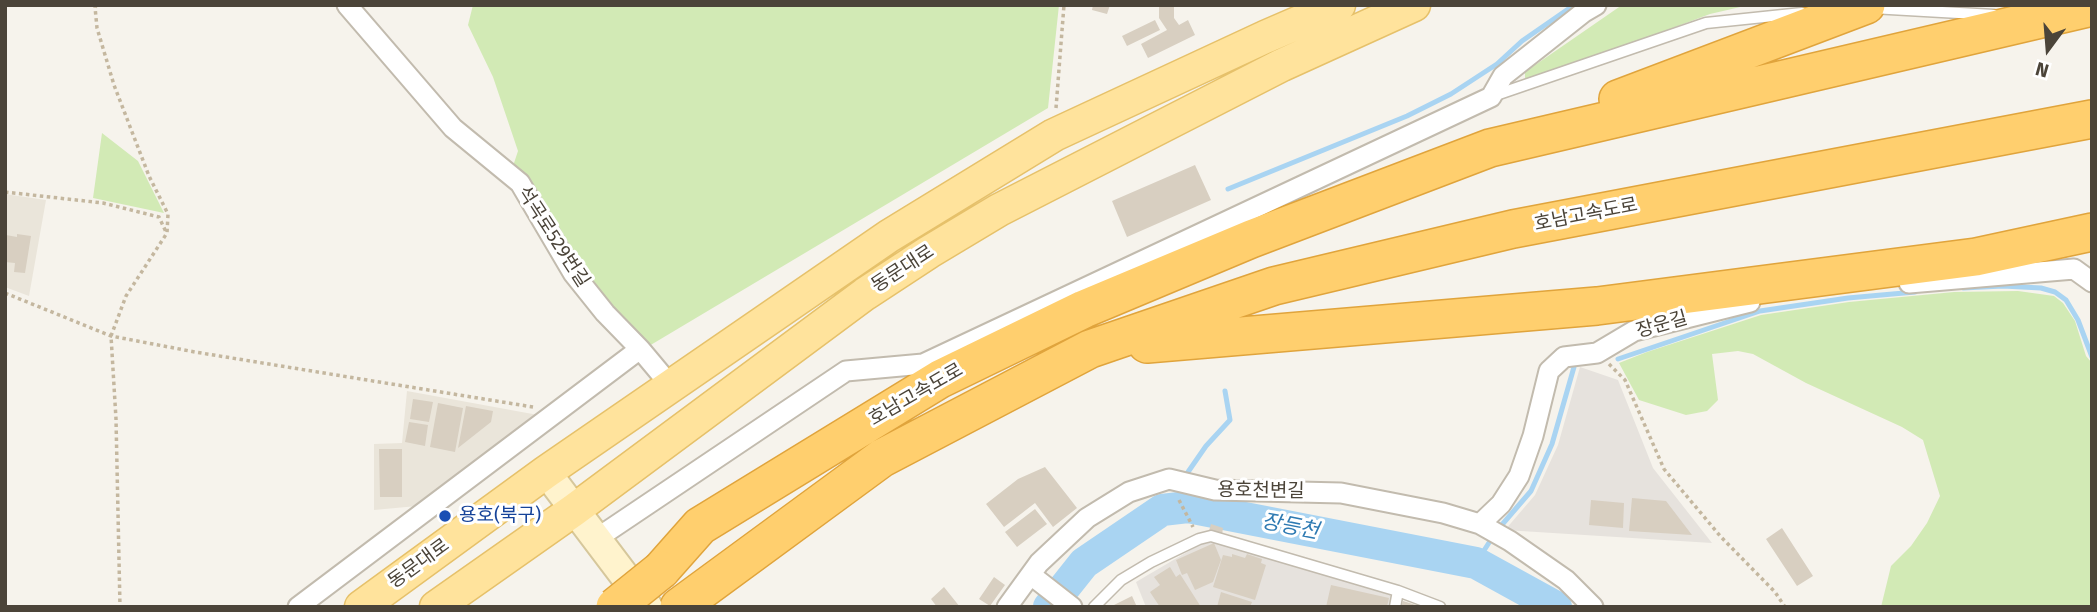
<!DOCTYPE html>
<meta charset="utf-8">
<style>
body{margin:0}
#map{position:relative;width:2097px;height:612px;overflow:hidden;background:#f6f3ec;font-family:"Fira Sans",sans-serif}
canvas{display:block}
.frame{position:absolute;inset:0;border:7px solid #4b4439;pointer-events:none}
.north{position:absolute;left:2013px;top:14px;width:70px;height:70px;-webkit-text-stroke:5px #fff;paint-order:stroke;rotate:196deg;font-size:19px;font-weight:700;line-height:28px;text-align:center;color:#4b4439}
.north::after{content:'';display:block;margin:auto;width:24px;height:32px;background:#4b4439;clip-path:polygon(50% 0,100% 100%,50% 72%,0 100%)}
</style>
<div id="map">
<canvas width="2097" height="612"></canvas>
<div class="frame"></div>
<div class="north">N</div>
</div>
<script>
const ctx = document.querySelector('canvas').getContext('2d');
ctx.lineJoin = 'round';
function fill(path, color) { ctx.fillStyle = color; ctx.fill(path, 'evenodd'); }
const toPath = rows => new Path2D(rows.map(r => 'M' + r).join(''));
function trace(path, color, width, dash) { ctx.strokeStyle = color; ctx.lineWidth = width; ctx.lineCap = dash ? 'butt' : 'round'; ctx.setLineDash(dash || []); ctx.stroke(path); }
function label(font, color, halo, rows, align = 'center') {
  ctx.font = font + ' "Fira Sans","Noto Sans KR",sans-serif'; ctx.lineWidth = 6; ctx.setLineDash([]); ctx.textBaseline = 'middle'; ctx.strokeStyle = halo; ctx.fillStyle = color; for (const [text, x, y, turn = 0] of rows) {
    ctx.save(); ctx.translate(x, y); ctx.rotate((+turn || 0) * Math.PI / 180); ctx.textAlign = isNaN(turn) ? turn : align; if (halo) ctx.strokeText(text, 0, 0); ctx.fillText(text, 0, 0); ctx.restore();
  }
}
const residential = toPath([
 [5,194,46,200,29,296,5,287],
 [407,391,538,415,417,506,374,510,374,444,402,443]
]);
const industrial = toPath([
 [1580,367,1618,380,1653,468,1712,543,1505,530,1535,495,1558,445],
 [1212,542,1224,543,1390,595,1393,599,1392,607,1146,607,1136,582,1199,545]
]);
const green = toPath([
 [473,5,1059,5,1048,108,649,346,609,308,512,169,518,151,493,77,468,25],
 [1622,5,1649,6,1749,5,1710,14,1654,35,1525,79,1525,72],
 [102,133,138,161,164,213,93,198],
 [2018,291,2054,296,2063,303,2075,321,2086,356,2092,363,2092,607,1881,607,1891,566,1911,546,1927,523,1940,496,1923,440,1902,427,1806,383,1753,354,1738,351,1712,354,1718,400,1707,411,1686,415,1639,400,1619,363,1647,352,1761,315,1849,302,1954,292]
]);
const stream = toPath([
 [1228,189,1407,116,1451,94,1497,64,1522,41,1574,5],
 [1963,288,2003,286,2041,288,2055,292,2066,300,2078,320,2092,357],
 [1618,359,1760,311,1848,298,1915,292],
 [1188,472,1206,446,1230,420,1225,391],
 [1181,490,1188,507],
 [1500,527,1531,491,1552,444,1574,367],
 [1476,563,1492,538]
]);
const river = toPath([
 [1049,607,1084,563,1162,510,1188,507,1476,563,1556,607]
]);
const building = toPath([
 [1093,5,1110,5,1107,14,1092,10],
 [1159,5,1174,5,1174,18,1179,25,1188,20,1195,35,1148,58,1141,44,1167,30,1159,18],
 [1155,20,1160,30,1127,46,1122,36],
 [1195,165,1211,200,1127,237,1112,201],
 [17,234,31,236,25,273,14,272,15,263,5,262,6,235,17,237],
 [413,399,433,402,429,422,410,419],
 [438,403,463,408,455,452,430,447],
 [466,406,493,411,491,422,458,448],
 [409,422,428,425,425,446,405,442],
 [379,449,402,449,402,497,380,497],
 [1045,467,1077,508,1053,527,1035,503,1004,527,986,504,1018,479],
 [1632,498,1666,501,1692,535,1629,531],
 [1591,500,1624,503,1623,528,1589,525],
 [1035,509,1047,524,1017,547,1005,532],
 [1211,524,1223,528,1222,535,1209,531],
 [1782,528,1813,576,1797,586,1766,539],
 [1214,543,1221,560,1213,582,1195,590,1187,573,1182,575,1176,560],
 [1232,554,1245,558,1247,554,1262,559,1261,563,1266,565,1255,600,1213,587,1223,555,1232,557],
 [1170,567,1176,577,1180,574,1201,607,1160,607,1150,592,1160,585,1154,577],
 [994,577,1005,585,990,606,979,599],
 [1331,585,1389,598,1387,607,1326,607],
 [944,587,960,607,937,607,931,599],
 [1221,592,1252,602,1250,607,1217,607],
 [1132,596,1137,607,1116,607,1114,605],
 [1403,601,1419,606,1419,607,1401,607]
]);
const path = toPath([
 [97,5,95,7,97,28,114,85,149,176,168,214,167,233,126,296,111,336,116,419,120,607],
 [1056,108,1064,5],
 [5,192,103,203,159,217,166,232],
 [5,293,111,336,195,352,533,407],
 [1609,364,1625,380,1664,469,1721,537,1775,592,1785,607],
 [1179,500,1193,527]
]);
const lane = toPath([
 [1872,8,1994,15],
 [1493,96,1706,23,1802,13],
 [1094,607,1121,580,1151,562,1199,539,1211,536,1398,591,1440,607],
 [1395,607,1398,591]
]);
const street = toPath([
 [347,5,453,128,520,183,573,273,605,313,640,349],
 [1909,283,2074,269,2092,282],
 [596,539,846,371,923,364,1491,97,1503,76,1584,12,1596,5],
 [1031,575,1072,607],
 [298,607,640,349,671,386],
 [1007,607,1039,563,1087,518,1129,492,1169,479,1215,490,1341,493,1443,513,1480,524],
 [1593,607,1566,580,1510,541,1480,524,1501,504,1519,476,1533,436,1549,371,1564,357,1597,353,1634,331,1750,302]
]);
const secondary = toPath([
 [546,472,648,607]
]);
const primary = toPath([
 [361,607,546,472,889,236,1054,135,1265,37,1339,5],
 [436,607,574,510,865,294,929,252,999,210,1282,65,1414,5]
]);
const highway = toPath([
 [1618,99,1866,5],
 [1147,344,1597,306,1976,257,2092,232],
 [661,570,700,526,940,379,1084,309,1251,239,1490,148,2092,7],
 [679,607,882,458,1090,349,1274,286,1513,229,2092,119]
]);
const highwayBridge = toPath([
 [615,607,661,570]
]);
const markers = [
 [445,516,7,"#1a4fb4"]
];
const streetNames = [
 ["호남고속도로",1586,215,-11],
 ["석곡로529번길",553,237,57],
 ["동문대로",903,269,-33],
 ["장운길",1662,325,-16],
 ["호남고속도로",916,395,-30],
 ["용호천변길",1261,491,1],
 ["동문대로",419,564,-36]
];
const transitNames = [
 ["용호(북구)",459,516]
];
const waterNames = [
 ["장등천",1290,527,11]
];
fill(residential, '#eae5da');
fill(industrial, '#e6e2dd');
fill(green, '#d2eab5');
trace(stream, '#a9d4f2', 5);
trace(river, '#a9d4f2', 32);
fill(building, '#d8cfc1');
trace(lane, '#c2bbae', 13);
trace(street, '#c2bbae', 23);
trace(secondary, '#d6c79b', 32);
trace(primary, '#e6c16a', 35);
trace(highway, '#e0a43c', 40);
trace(path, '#c4b79f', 3.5, [3.5, 3.5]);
trace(lane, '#fff', 10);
trace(street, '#fff', 19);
trace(secondary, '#fff3cd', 28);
trace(primary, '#ffe39c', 32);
trace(highway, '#ffcf6e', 37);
trace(highwayBridge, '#e0a43c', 40, []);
trace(highwayBridge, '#ffcf6e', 37);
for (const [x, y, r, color] of markers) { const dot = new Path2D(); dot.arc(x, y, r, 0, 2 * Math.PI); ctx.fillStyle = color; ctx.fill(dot); trace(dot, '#fff', 2.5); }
label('19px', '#4b4439', '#fff', streetNames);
label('19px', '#164399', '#fff', transitNames, 'left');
label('italic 21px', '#2e7ab2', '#fff', waterNames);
</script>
